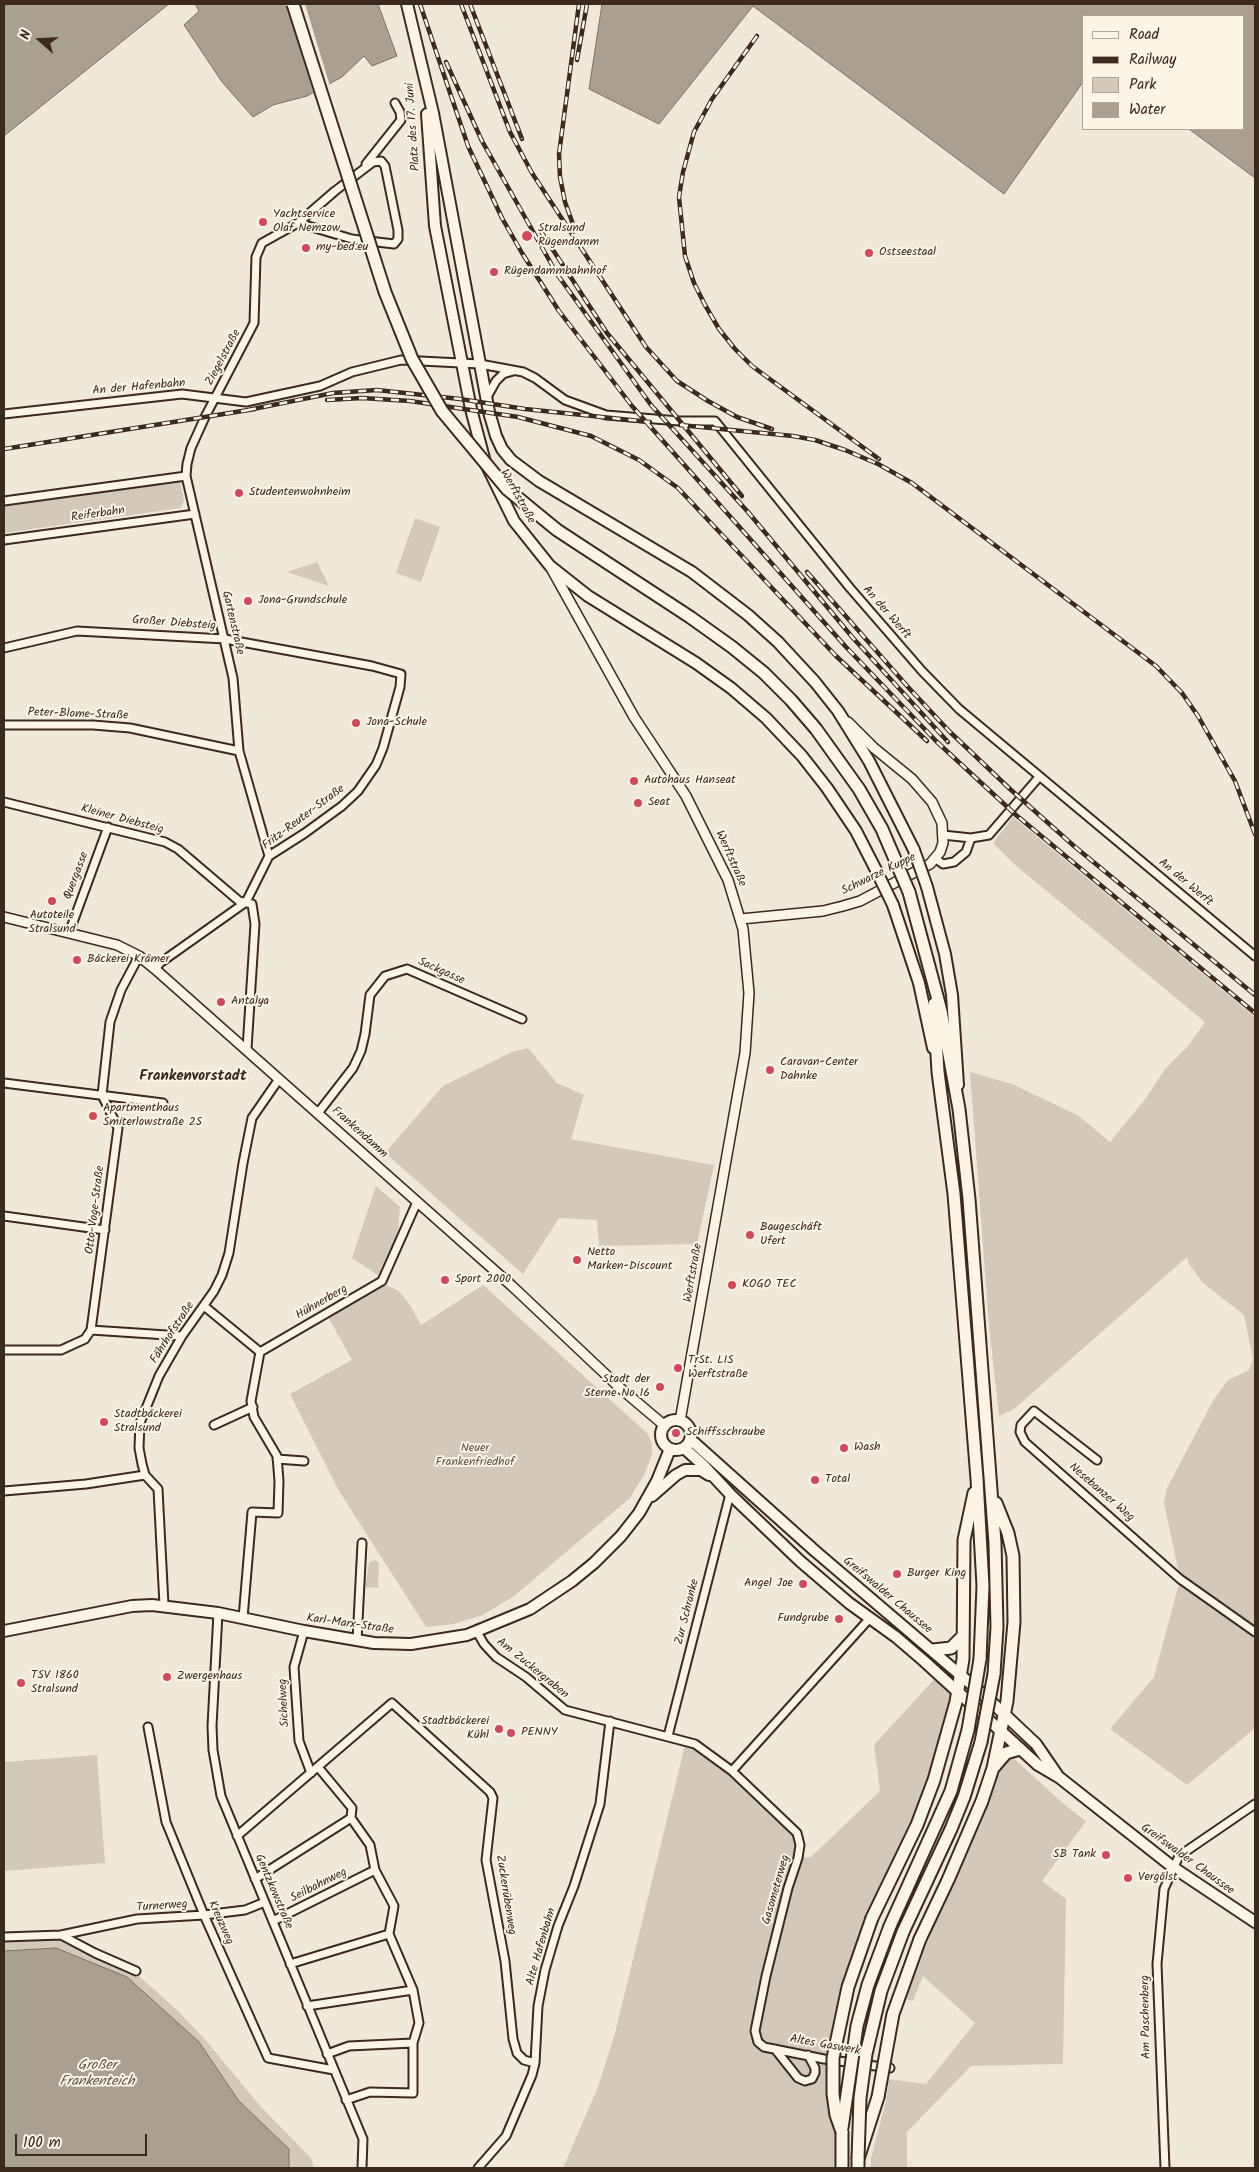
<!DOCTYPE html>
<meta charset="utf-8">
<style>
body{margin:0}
#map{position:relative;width:1259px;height:2172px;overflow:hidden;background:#f0e9d9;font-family:Kalam,sans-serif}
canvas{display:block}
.frame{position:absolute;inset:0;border:5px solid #3b2a1e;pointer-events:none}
.legend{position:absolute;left:1082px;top:15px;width:162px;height:115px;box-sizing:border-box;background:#fcf5e5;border:1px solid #afa495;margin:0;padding:6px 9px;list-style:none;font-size:15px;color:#3b2a1e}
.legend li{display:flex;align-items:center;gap:10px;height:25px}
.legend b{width:25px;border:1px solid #afa495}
.north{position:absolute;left:15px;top:15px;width:50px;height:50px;-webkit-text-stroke:4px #fcf5e5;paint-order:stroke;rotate:289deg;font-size:14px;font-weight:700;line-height:20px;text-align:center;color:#3b2a1e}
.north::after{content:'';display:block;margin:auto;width:18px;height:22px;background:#3b2a1e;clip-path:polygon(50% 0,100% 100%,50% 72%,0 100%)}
.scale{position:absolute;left:15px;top:2134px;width:132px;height:22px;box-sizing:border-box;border:2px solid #3b2a1e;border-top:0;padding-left:6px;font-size:15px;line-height:18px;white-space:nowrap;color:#3b2a1e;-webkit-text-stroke:4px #fcf5e5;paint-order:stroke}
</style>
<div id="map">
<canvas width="1259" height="2172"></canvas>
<div class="frame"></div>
<ul class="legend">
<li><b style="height:6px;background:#fcf5e5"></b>Road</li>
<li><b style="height:6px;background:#3b2a1e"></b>Railway</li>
<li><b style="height:14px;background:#d2c9ba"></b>Park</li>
<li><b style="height:14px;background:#aaa091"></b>Water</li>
</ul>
<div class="north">N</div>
<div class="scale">100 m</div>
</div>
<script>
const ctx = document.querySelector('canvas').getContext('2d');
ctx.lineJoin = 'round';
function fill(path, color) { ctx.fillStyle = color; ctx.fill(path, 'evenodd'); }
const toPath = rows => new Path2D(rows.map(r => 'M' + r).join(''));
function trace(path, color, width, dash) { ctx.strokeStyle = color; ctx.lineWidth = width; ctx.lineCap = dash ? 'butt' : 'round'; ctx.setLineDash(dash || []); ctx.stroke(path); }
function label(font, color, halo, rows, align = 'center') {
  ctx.font = font + ' Kalam,sans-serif'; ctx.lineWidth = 4; ctx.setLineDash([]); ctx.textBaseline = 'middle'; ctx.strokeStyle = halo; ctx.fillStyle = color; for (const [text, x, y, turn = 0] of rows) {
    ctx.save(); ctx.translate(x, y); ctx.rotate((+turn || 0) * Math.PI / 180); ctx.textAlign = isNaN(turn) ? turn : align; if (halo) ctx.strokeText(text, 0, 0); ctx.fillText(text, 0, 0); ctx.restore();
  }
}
const green = toPath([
 [176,479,180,481,184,500,181,508,4,533,4,503],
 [415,518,440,527,421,582,396,573],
 [317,562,329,586,287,572],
 [1013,817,1255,1017,1255,1728,1187,1785,1110,1729,1154,1677,1180,1579,1164,1503,1167,1488,1214,1399,1228,1380,1249,1370,1253,1359,1244,1315,1203,1283,1189,1264,1187,1257,1014,1409,999,1416,989,1326,970,1072,1012,1084,1079,1116,1110,1142,1146,1098,1165,1069,1188,1046,1205,1022,1014,864,993,843],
 [528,1048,557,1083,584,1095,571,1139,714,1165,697,1244,599,1246,597,1220,559,1218,523,1274,385,1153,443,1086,512,1052],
 [376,1186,400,1207,397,1242,379,1276,352,1258],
 [386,1285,399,1291,410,1305,421,1325,483,1285,648,1434,652,1444,652,1455,644,1475,629,1499,514,1596,483,1615,454,1624,426,1627,339,1491,290,1394,352,1360,328,1317],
 [375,1560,379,1563,378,1588,365,1587,369,1562],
 [939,1674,958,1691,948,1735,882,1896,834,2048,842,2168,563,2168,598,2087,615,2033,686,1741,707,1753,797,1833,799,1858,811,1857,880,1791,874,1745],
 [97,1755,105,1863,4,1871,4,1762],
 [1011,1756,1065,1805,1086,1821,1042,1881,1066,1899,1063,2064,971,2066,907,2132,907,2168,870,2168,871,2158,886,2101,889,2079,926,2084,975,2023,923,1976,913,2001,906,1999,930,1935,983,1812,997,1772,1000,1765],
 [61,1935,139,1976,177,2010,203,2037,261,2107,311,2158,314,2168,289,2168,289,2149,239,2101,199,2042,56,1948,4,1951,4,1937]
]);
const water = toPath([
 [4,4,169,4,4,136,4,4],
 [195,4,378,4,397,56,372,66,364,56,342,77,307,96,273,105,253,117,222,82,184,25,199,11,195,4],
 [602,4,1255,4,1255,178,1189,129,1243,129,1243,16,1083,16,1083,82,1004,194,753,6,659,124,589,89,602,4],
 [56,1948,127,1977,199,2042,239,2101,289,2149,289,2168,4,2168,4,1951,56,1948]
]);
const pier = toPath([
 [286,4,305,4,330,86,314,95]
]);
const minor = toPath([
 [366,164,401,120,400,112,395,103],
 [487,397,496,381,503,374,513,371],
 [4,414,182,394,246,402,320,386,352,372,401,360,480,364,523,372,535,378,565,400,606,415,679,421,715,421,850,588,922,671,959,709,1255,956],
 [4,501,186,476],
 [4,540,195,514],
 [4,648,77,631,225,639,372,666,401,674,400,687,383,748,376,765,358,791,342,806,305,833,269,856,246,902,160,963,155,969],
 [4,725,93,725,130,728,239,751],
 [4,802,165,842,178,849,239,901,252,904,255,924,247,1049],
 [943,835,971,838,989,835,1039,777],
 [269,856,239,751,233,678,186,476,187,464,191,448,205,417,254,323,256,257,262,243,298,223,335,191,373,162,381,161,385,166,398,230,398,239,394,244,352,239,298,223],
 [936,859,943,864,954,862,966,852,971,838],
 [69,933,108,827],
 [4,1083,163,1103],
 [318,1113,353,1068,361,1051,365,1034,370,995,385,976,407,969,522,1019],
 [4,1216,105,1230],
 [204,1306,260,1352,382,1281,417,1202],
 [91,1330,118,1128,102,1095,110,1022,121,990,139,956],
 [4,1350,61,1350,85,1339,91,1330,182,1336],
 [214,1425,253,1407],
 [277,1459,304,1461],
 [1097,1460,1034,1411,1021,1425,1020,1432,1025,1442,1180,1579,1255,1632],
 [4,1491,86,1484,145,1475],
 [164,1605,158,1489,145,1475,142,1464,139,1448,140,1423,159,1376,182,1336,214,1291,222,1275,229,1253,243,1163,252,1118,279,1079],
 [218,1613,212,1726,213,1750,221,1796,363,2139,362,2168],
 [243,1618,252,1512,278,1513,279,1481,277,1456,254,1417,251,1401,260,1352],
 [304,1631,294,1667,299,1741,311,1773],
 [477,1632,484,1644,496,1657,526,1677,565,1710,695,1744,732,1771,797,1833,800,1845,798,1858,788,1888,766,1976,755,2031,758,2042,764,2047,824,2059,890,2068],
 [357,1641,362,1543],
 [148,1727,166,1822,204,1915,268,2058,334,2070],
 [668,1736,730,1494],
 [318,1767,352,1808,351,1818],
 [732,1771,870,1618],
 [237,1836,392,1703,490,1792,493,1798,486,1860,505,1961,513,2039,517,2053,524,2060,535,2063],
 [255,1879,351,1818,370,1845,375,1870,394,1906,389,1934,413,1990,419,2023,413,2043,413,2093,370,2092,346,2100],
 [273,1921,375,1870],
 [61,1935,137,1919,204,1915,245,1910,265,1902],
 [4,1937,61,1935,95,1953,136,1971],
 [290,1964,389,1934],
 [307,2006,413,1990],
 [775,2049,798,2078,805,2081,812,2079,815,2073,815,2068,808,2055],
 [327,2054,349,2046,413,2043],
 [478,2168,506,2136,532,2075,535,2063,538,2006,545,1970,558,1926,574,1886,600,1804,610,1721],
 [1165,2168,1157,1964,1164,1889,1179,1856,1255,1804]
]);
const tertiary = toPath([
 [551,568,634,717,686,796,728,880,743,929,749,993,745,1053,680,1421],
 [4,917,117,945,139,956,155,969,512,1286,619,1387,665,1426],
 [741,919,823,911,843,906,860,901,930,864,940,852,943,843,942,823,932,802,912,779,874,748,848,722]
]);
const secondary = toPath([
 [407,4,433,113,489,412,496,436,502,449,511,460,539,481,692,572,748,615,778,642,815,682,838,711,869,761,914,850],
 [427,114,435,226,471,409,485,462,514,521,550,566,588,596,696,663,731,688,766,718,802,756,827,788,856,831,876,870],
 [927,887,945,954,952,995,958,1085],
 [893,905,919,983,933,1048],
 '661 1435a15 15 0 1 1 30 0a15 15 0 1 1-30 0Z',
 [690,1439,815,1551,985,1696,1036,1744,1058,1776],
 [684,1448,703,1465,730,1494,800,1561,849,1603,896,1637,924,1661,1038,1765,1060,1778,1174,1868,1255,1922],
 [652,1496,676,1475,685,1470,701,1470,709,1475],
 [4,1631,132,1606,152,1605,218,1613,304,1631,374,1643,411,1644,467,1635,530,1609,572,1581,594,1563,621,1536,639,1513,657,1481,670,1449]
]);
const trunk = toPath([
 [909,892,941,1011,959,1109,969,1199,995,1543,997,1627,994,1674],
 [934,1004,938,1072,954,1194,977,1479,983,1586,980,1659],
 [933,1650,951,1648,963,1636],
 [994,1767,1006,1753,1020,1749],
 [872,1918,917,1825,934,1780,956,1702,963,1659,964,1540,974,1493],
 [890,1926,951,1791,968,1730],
 [903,1932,951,1829,964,1797,981,1742],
 [920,1939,948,1880,982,1801,993,1768,1007,1701,1014,1622,1013,1556,1008,1533,996,1503],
 [842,2132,842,2168],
 [858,2168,858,2159,878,2097]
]);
const rail = toPath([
 [420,4,468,146,502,218,522,253,559,311,632,406,846,647,937,742,1016,815,1255,1013],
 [461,4,510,132,532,173,646,347,677,381,708,401,737,417,772,429],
 [470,4,522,139],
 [757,36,712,99,694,132,683,172,679,197,685,256,694,283,705,305,719,329,735,349,752,366,879,459],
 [577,60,587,4],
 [446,62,482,141,557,274,651,405,748,512,853,638,948,742],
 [540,230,607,333,742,496],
 [575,230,565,202,560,177,559,154,579,4],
 [327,400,362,398,410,401,518,417,591,436,639,460,678,488,836,656,927,741],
 [248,410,333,393,377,390,460,399,525,409,650,422],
 [680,425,793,436,815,440,845,450,878,464,912,483,1156,666,1182,693,1198,716,1235,781,1255,834],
 [4,449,255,409],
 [807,572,908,687,949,731,1010,789,1074,846,1255,995]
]);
const secondaryBridge = toPath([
 [914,850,927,887],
 [876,870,893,905]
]);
const trunkBridge = toPath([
 [293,4,385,292,412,359,442,411,507,489,557,530,690,617,732,647,764,673,791,700,816,729,859,789,882,829,909,892],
 [968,1730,980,1659],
 [981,1742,994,1674],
 [878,2097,893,2014,920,1939],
 [842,2128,857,2026,868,1985,890,1926],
 [842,2132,836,2115,833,2094,833,2058,848,1987,872,1918],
 [858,2159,860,2098,866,2054,881,1991,903,1932]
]);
const markers = [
 [263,222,5,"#d1495b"],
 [527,236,6,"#d1495b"],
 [306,248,5,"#d1495b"],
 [869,253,5,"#d1495b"],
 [494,272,5,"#d1495b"],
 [239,493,5,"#d1495b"],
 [248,601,5,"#d1495b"],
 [356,723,5,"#d1495b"],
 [634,781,5,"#d1495b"],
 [638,803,5,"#d1495b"],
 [52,901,5,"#d1495b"],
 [77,960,5,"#d1495b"],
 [221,1002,5,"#d1495b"],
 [770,1070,5,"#d1495b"],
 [93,1116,5,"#d1495b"],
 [750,1235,5,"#d1495b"],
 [577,1260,5,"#d1495b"],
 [445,1280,5,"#d1495b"],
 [732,1285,5,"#d1495b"],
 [678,1368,5,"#d1495b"],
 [660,1387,5,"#d1495b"],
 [104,1422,5,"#d1495b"],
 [676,1433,5,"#d1495b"],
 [844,1448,5,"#d1495b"],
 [815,1480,5,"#d1495b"],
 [897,1574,5,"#d1495b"],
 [803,1584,5,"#d1495b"],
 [839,1619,5,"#d1495b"],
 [167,1677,5,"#d1495b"],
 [21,1683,5,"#d1495b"],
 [499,1729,5,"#d1495b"],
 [511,1733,5,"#d1495b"],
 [1106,1855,5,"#d1495b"],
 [1128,1878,5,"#d1495b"]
];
const streetNames = [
 ["Platz des 17. Juni",414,127,-94],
 ["Ziegelstraße",224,358,-62],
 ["An der Hafenbahn",139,388,-5],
 ["Werftstraße",517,497,61],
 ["Reiferbahn",98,515,-8],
 ["An der Werft",886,613,49],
 ["Gartenstraße",232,623,77],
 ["Großer Diebsteig",174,624,4],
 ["Peter-Blome-Straße",78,715,2],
 ["Fritz-Reuter-Straße",304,818,-37],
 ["Kleiner Diebsteig",122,820,15],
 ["Werftstraße",730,859,66],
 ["Schwarze Kuppe",879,875,-26],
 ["Quergasse",77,876,-69],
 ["An der Werft",1185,883,40],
 ["Sackgasse",441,972,24],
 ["Frankendamm",359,1133,42],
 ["Otto-Voge-Straße",96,1210,-83],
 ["Werftstraße",694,1273,-80],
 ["Hühnerberg",322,1303,-30],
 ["Fährhofstraße",173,1333,-57],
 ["Nesebanzer Weg",1101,1493,41],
 ["Greifswalder Chaussee",887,1596,40],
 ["Zur Schranke",688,1612,-76],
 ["Karl-Marx-Straße",350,1625,8],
 ["Am Zuckergraben",532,1669,39],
 ["Sichelweg",285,1703,-93],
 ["Greifswalder Chaussee",1187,1860,36],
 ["Seilbahnweg",319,1886,-27],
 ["Gasometerweg",777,1890,-74],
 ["Gentzkowstraße",273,1892,67],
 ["Zuckerrübenweg",505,1895,81],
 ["Turnerweg",162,1907,-4],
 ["Kreuzweg",220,1923,66],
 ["Alte Hafenbahn",542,1947,-74],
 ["Am Paschenberg",1147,2017,-91],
 ["Altes Gaswerk",825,2046,10]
];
const poiNames = [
 ["Yachtservice",273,215],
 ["Olaf Nemzow",273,229],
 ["Stralsund",538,229],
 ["Rügendamm",538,243],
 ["my-bed.eu",316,248],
 ["Ostseestaal",879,253],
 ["Rügendammbahnhof",504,272],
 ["Studentenwohnheim",249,493],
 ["Jona-Grundschule",258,601],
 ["Jona-Schule",366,723],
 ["Autohaus Hanseat",644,781],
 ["Seat",648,803],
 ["Autoteile",52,916,"center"],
 ["Stralsund",52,930,"center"],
 ["Bäckerei Krämer",87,960],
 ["Antalya",231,1002],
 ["Caravan-Center",780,1063],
 ["Dahnke",780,1077],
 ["Apartmenthaus",103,1109],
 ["Smiterlowstraße 25",103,1123],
 ["Baugeschäft",760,1228],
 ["Ufert",760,1242],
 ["Netto",587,1253],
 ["Marken-Discount",587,1267],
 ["Sport 2000",455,1280],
 ["KOGO TEC",742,1285],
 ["TrSt. LIS",688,1361],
 ["Werftstraße",688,1375],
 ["Stadt der",650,1380,"right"],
 ["Sterne No 16",650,1394,"right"],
 ["Stadtbäckerei",114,1415],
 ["Stralsund",114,1429],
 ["Schiffsschraube",686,1433],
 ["Wash",854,1448],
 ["Total",825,1480],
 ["Burger King",907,1574],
 ["Angel Joe",793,1584,"right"],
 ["Fundgrube",829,1619,"right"],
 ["TSV 1860",31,1676],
 ["Stralsund",31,1690],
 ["Zwergenhaus",177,1677],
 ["Stadtbäckerei",489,1722,"right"],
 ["Kühl",489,1736,"right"],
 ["PENNY",521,1733],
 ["SB Tank",1096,1855,"right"],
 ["Vergölst",1138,1878]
];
const parkNames = [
 ["Neuer",475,1449],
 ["Frankenfriedhof",475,1463]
];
const waterNames = [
 ["Großer",97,2067],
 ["Frankenteich",97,2083]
];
const quarterNames = [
 ["Frankenvorstadt",193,1077]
];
fill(green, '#d2c9ba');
fill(water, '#aaa091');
trace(water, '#7e7163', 1);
fill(pier, '#f0e9d9');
trace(minor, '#3b2a1e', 11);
trace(tertiary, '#3b2a1e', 12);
trace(secondary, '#3b2a1e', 14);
trace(trunk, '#3b2a1e', 15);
trace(minor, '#fcf5e5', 7);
trace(tertiary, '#fcf5e5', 9);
trace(secondary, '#fcf5e5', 10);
trace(trunk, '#fcf5e5', 11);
trace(rail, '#3b2a1e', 4.5);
trace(rail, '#fcf5e5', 2.5, [8]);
trace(secondaryBridge, '#3b2a1e', 14, []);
trace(trunkBridge, '#3b2a1e', 15, []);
trace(secondaryBridge, '#fcf5e5', 10);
trace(trunkBridge, '#fcf5e5', 11);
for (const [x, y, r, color] of markers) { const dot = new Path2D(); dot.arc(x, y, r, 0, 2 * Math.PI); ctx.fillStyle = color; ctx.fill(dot); trace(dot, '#fcf5e5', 2); }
label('12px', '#3b2a1e', '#fcf5e5', streetNames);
label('12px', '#3b2a1e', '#fcf5e5', poiNames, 'left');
label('12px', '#615245', '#fcf5e5', parkNames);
label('italic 14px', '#625346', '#fcf5e5', waterNames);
label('bold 15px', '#3b2a1e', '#fcf5e5', quarterNames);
</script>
